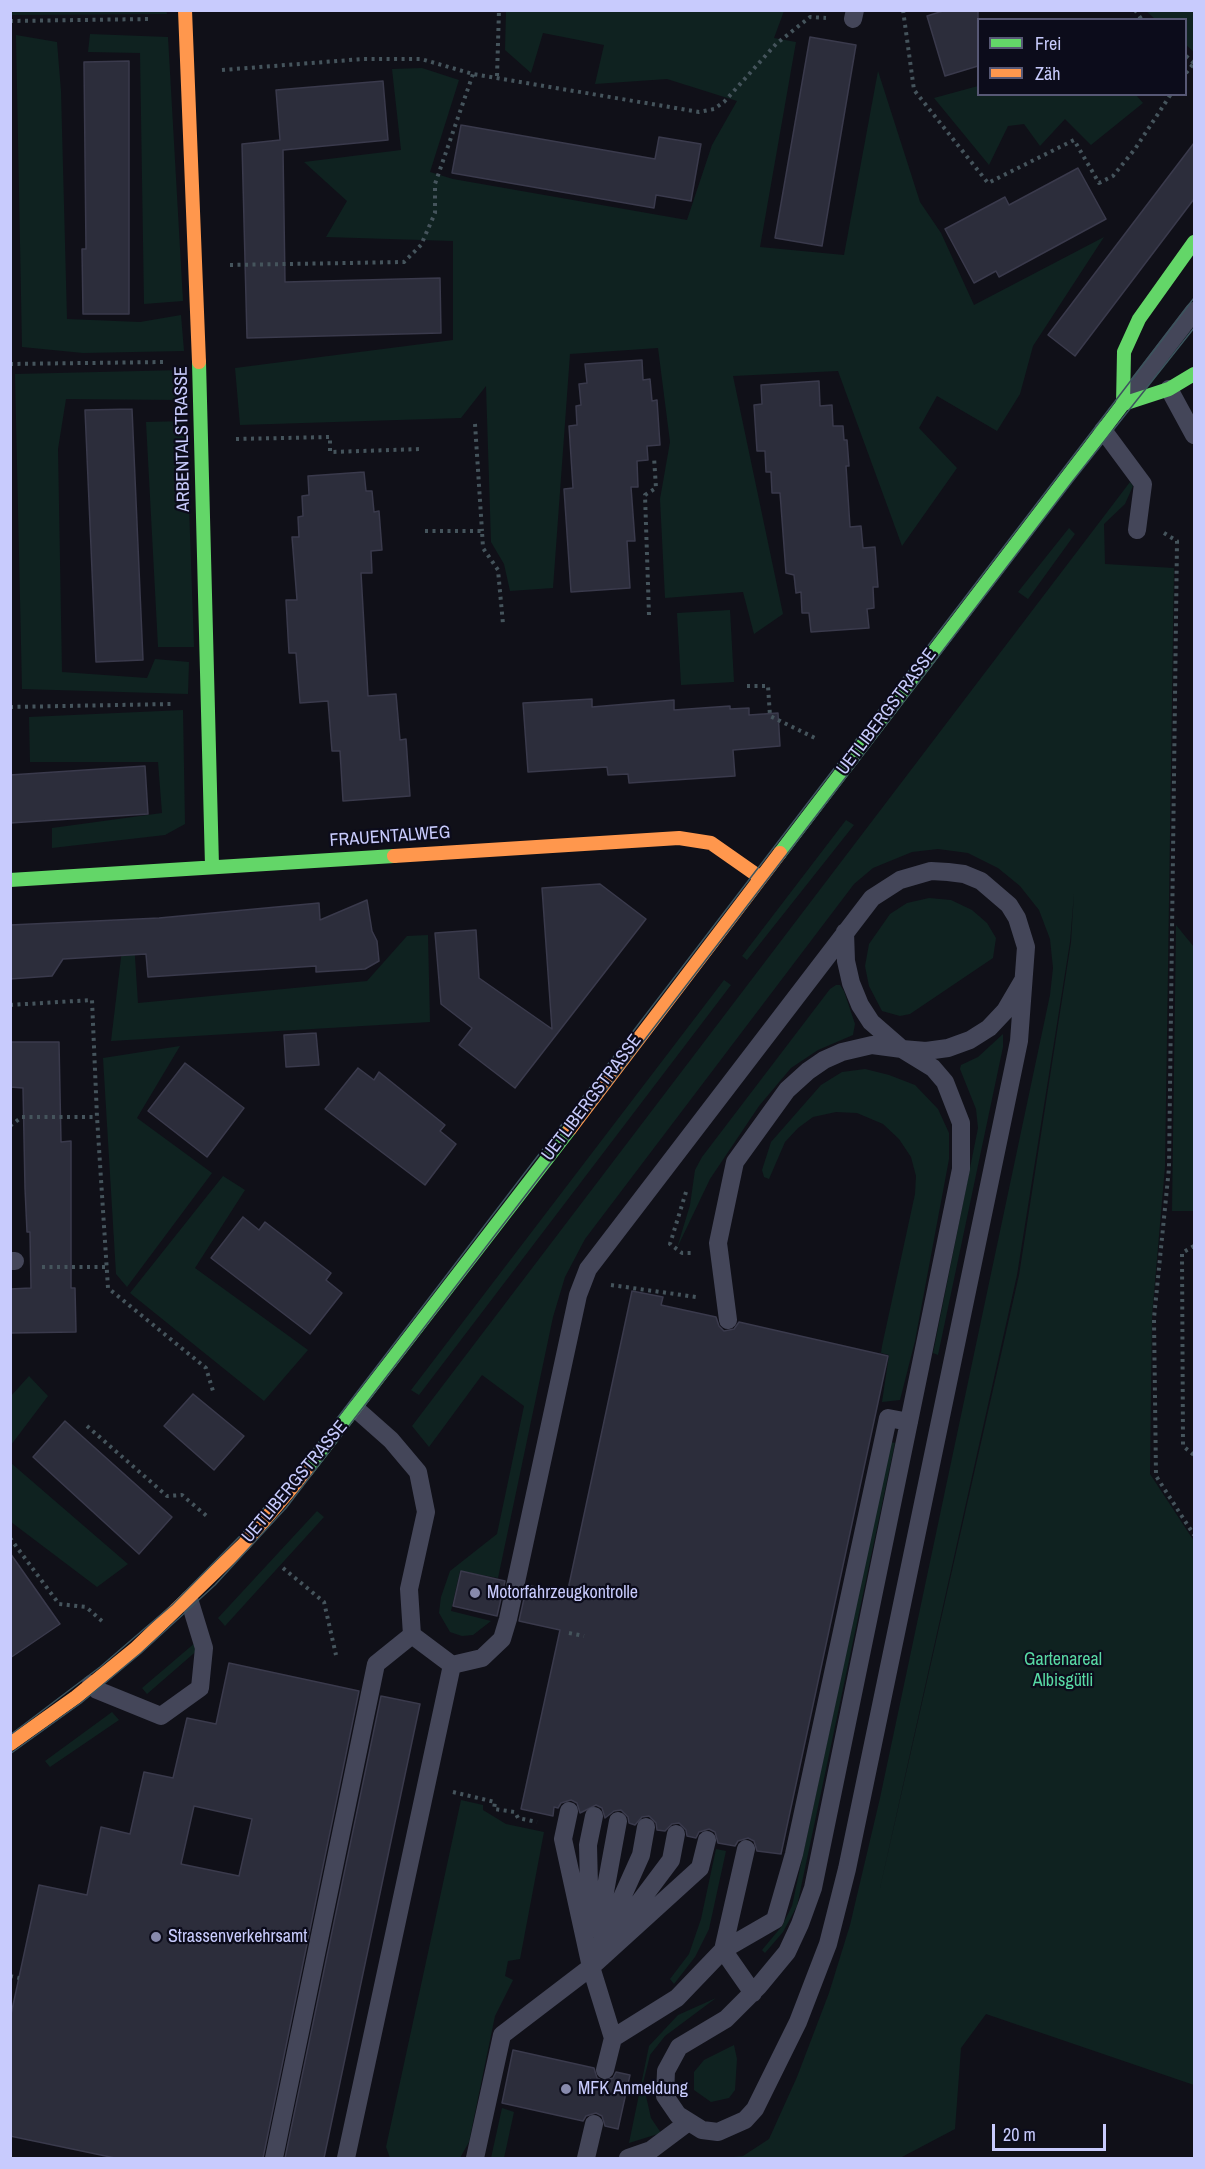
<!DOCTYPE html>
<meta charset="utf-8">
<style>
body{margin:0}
#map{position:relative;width:1205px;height:2169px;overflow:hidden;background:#101018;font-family:"Archivo Narrow",sans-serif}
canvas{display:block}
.frame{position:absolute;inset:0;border:12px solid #c8cbfd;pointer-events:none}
.legend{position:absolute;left:977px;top:18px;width:210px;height:78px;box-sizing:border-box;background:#0c0c1b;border:2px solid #575875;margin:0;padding:8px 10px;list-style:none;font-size:18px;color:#c8cbfd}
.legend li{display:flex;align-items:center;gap:12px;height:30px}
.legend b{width:30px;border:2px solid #575875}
.scale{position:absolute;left:992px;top:2124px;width:114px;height:27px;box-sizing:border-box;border:3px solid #c8cbfd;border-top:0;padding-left:8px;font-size:18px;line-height:21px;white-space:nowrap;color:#c8cbfd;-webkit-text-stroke:4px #0c0c1b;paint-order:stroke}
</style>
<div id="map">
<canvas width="1205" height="2169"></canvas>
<div class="frame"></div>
<ul class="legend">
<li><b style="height:8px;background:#63d668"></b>Frei</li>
<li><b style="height:8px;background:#ff974d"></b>Zäh</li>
</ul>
<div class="scale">20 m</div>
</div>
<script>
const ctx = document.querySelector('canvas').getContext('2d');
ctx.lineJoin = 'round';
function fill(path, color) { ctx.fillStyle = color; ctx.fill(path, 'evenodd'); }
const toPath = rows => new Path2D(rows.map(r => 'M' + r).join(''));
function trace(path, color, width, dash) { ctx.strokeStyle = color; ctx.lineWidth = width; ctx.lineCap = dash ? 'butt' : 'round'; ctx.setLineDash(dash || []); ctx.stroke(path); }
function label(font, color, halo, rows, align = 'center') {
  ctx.font = font + ' "Archivo Narrow",sans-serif'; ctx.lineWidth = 4.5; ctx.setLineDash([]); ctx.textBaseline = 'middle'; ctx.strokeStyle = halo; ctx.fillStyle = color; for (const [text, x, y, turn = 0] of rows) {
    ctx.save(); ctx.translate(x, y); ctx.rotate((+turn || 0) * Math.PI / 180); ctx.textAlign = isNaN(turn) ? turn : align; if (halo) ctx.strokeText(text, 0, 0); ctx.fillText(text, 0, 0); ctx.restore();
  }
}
const green = toPath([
 [166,10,167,14,10,15,11,10],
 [506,11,784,11,774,38,796,42,760,247,844,255,878,71,920,202,941,233,974,305,1104,237,1033,346,1020,394,997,431,937,396,919,428,957,468,902,546,838,371,733,376,783,614,754,634,743,592,665,598,660,499,670,442,658,348,570,354,553,588,510,591,504,564,491,542,486,386,461,418,240,425,235,368,453,340,453,241,326,237,347,201,304,162,401,150,392,69,422,68,459,80,430,172,453,179,687,220,712,145,737,101,667,79,595,84,604,45,543,33,531,73,505,50],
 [1146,11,1194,11,1194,52,1186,45,1186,20,1155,19],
 [90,34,168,37,183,301,144,304,140,53,88,52],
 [16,35,57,42,61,91,67,319,140,322,181,315,184,351,83,353,22,347],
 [978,86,978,94,1136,95,1143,103,1091,145,1065,119,1040,146,1024,124,1008,126,989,165,934,98],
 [182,370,183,400,66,399,58,449,62,672,147,678,155,659,189,662,188,694,22,689,15,374],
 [186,421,194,647,158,647,146,422],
 [1130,482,1133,486,1125,504,1104,524,1105,564,1174,568,1165,1167,1152,1316,1150,1474,1194,1541,1194,2085,986,2014,961,2048,955,2129,900,2158,723,2158,743,2156,769,2139,797,2077,829,1993,850,1925,880,1798,1050,995,1053,968,1050,939,1039,910,1020,886,998,868,968,853,938,849,912,852,873,868,854,884,585,1239,565,1277,553,1317,498,1578,460,1571,451,1611,491,1621,473,1635,462,1636,450,1632,439,1613,441,1597,450,1571,497,1534,524,1406,482,1375,429,1447,412,1426],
 [1074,893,1071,942,1019,1275,878,1897,1017,1275,1070,942],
 [1069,528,1075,534,1028,599,1018,592],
 [730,610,734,682,681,685,677,613],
 [183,710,185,824,165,835,52,848,52,828,162,813,158,762,30,762,29,717],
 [846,820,854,825,747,960,742,956],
 [929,898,951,900,972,910,987,923,996,938,993,958,910,1014,900,1016,882,1011,869,986,865,966,869,944,890,914,907,903],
 [1176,925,1194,947,1194,1211,1172,1211],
 [428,935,430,1022,111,1041,123,941,134,942,138,1003,367,981,407,936],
 [724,980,731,985,419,1395,411,1390],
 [836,985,840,985,844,991,855,1024,853,1035,818,1050,791,1068,759,1106,710,1179,677,1248,690,1205,695,1170,702,1157,830,989],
 [1003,1034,1003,1047,938,1355,933,1353,978,1128,976,1109,960,1069,961,1065,978,1057],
 [180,1046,137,1118,212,1173,127,1287,116,1274,103,1058],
 [865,1069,889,1075,915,1085,938,1109,949,1133,949,1159,915,1341,900,1400,882,1402,889,1355,881,1353,882,1346,915,1194,916,1176,911,1157,899,1139,883,1124,857,1113,836,1112,813,1117,798,1128,785,1142,769,1179,764,1177,762,1170,771,1142,821,1085,842,1072],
 [223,1176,245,1190,195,1268,308,1350,264,1401,130,1293],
 [29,1376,48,1396,11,1445,11,1396],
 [891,1442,895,1443,797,1906,783,1932,765,1953,762,1950,782,1926,792,1906],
 [11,1463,128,1564,97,1587,11,1522],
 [317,1511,324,1517,225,1626,218,1618],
 [196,1642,200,1648,147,1694,142,1688],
 [112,1712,119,1720,50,1767,45,1761],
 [461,1800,483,1805,483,1810,506,1824,544,1832,520,1959,508,1961,505,1976,513,1980,495,2016,469,2142,460,2158,390,2158,386,2147],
 [716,1849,726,1851,709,1929,695,1957,674,1984,670,1979,689,1954,701,1919],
 [716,1998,665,2036,650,2055,643,2083,651,2118,661,2133,629,2143,649,2046,678,2015],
 [734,2045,737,2059,735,2090,729,2098,711,2102,694,2090,694,2072,704,2060],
 [502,2108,514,2112,504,2158,491,2158]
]);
const building = toPath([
 [946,10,978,10,978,66,945,76,927,16,946,10],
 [810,37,856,45,822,246,775,238,810,37],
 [129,61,129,314,83,314,82,249,86,249,84,62,129,61],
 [383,81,388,140,283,150,285,282,440,278,441,333,247,338,242,144,280,140,276,90,383,81],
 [461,125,655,159,659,137,701,144,691,201,656,195,654,208,452,173,461,125],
 [1194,143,1194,199,1075,356,1048,335,1194,143],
 [1078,168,1106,219,999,277,996,271,974,283,945,229,1005,197,1009,205,1078,168],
 [642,360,643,380,650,379,652,401,657,400,660,445,647,446,648,460,637,461,638,487,631,487,635,541,627,541,630,588,571,592,564,489,573,488,569,426,577,425,576,406,581,405,579,384,587,383,585,364,642,360],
 [819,381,820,406,832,405,833,426,843,426,844,440,847,440,849,466,846,466,850,527,861,526,863,548,875,547,878,587,873,587,874,608,867,609,869,628,811,632,809,613,802,613,801,592,796,593,794,575,786,573,780,493,772,493,771,472,766,472,765,451,757,451,754,405,762,404,761,385,819,381],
 [132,409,143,660,96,662,85,410,132,409],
 [364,472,366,491,372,491,374,512,379,511,382,550,371,551,372,573,361,573,368,696,396,694,400,740,406,739,410,796,343,801,340,751,332,751,328,701,300,703,296,653,289,653,286,600,297,600,292,537,299,537,298,517,303,516,302,496,309,495,308,476,364,472],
 [592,699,592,707,674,700,674,710,730,706,730,709,749,708,749,715,778,713,780,746,733,750,735,776,629,783,628,774,608,775,607,767,528,772,523,703,592,699],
 [145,766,148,814,10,823,10,775,145,766],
 [600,884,646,919,515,1088,459,1045,472,1028,441,1004,435,933,476,930,479,978,552,1029,542,888,600,884],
 [367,900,372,931,377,941,379,961,365,969,316,972,316,966,148,977,146,954,63,959,52,976,10,979,10,925,159,918,319,903,320,920,367,900],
 [316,1033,319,1065,286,1067,284,1035,316,1033],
 [10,1042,59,1042,61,1142,71,1141,71,1288,75,1288,76,1332,10,1333,10,1289,31,1288,30,1232,27,1232,25,1188,23,1088,10,1087,10,1042],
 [185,1063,244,1108,207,1157,148,1111,185,1063],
 [358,1068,374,1080,379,1072,445,1125,440,1131,456,1144,425,1185,325,1109,358,1068],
 [243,1217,259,1230,265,1222,331,1273,326,1280,342,1293,310,1334,211,1258,243,1217],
 [632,1291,663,1297,661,1305,716,1317,719,1326,724,1331,734,1329,739,1322,888,1356,781,1854,757,1851,754,1841,748,1838,738,1841,735,1846,718,1843,715,1832,709,1829,699,1832,696,1838,687,1836,686,1830,679,1823,672,1824,665,1831,657,1830,656,1823,649,1816,642,1817,635,1825,629,1823,628,1817,621,1810,614,1811,605,1818,602,1808,596,1805,580,1813,577,1803,571,1800,561,1803,558,1808,554,1807,553,1816,521,1809,560,1630,519,1621,527,1585,567,1594,632,1291],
 [193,1394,244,1436,214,1470,164,1426,193,1394],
 [65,1421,172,1517,139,1554,33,1457,65,1421],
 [10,1553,60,1624,10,1658,10,1553],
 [461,1571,505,1581,497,1616,453,1606,461,1571],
 [229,1663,359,1691,263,2158,115,2158,10,2136,10,2019,39,1885,87,1895,101,1827,130,1834,144,1772,173,1778,187,1718,216,1724,229,1663],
 [194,1806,252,1819,239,1876,181,1864,194,1806],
 [381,1696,420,1704,324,2158,285,2158,381,1696],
 [513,2050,594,2068,597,2078,603,2081,613,2078,616,2072,630,2075,618,2129,605,2126,602,2116,596,2113,586,2116,583,2121,502,2103,513,2050]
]);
const path = toPath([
 [903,10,914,90,988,183,1074,140,1099,183,1113,176,1135,149,1171,94],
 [1135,10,1142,20],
 [10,21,150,19],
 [1186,56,1194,63],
 [222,70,363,59,421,59,473,74,699,112,714,109,724,102,776,44,810,17,826,18],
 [1186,73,1194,63],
 [497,76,499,10],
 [230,265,404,262,421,245,435,213,435,184,473,74],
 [10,364,163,362],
 [475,424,482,531],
 [236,439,330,437,330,452,421,449],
 [425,531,482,531,483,548,498,570,503,624],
 [1164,533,1177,541,1169,1168,1154,1318,1156,1476,1194,1535],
 [649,615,645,495,656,488,654,457],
 [747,686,768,686,770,716,815,738],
 [10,707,172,704],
 [10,1005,92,1000,97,1117,108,1288,206,1368,213,1391],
 [10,1126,22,1117,97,1117],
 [686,1192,670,1244,682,1253,692,1253],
 [1194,1246,1182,1253,1183,1446,1194,1455],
 [42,1267,107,1267],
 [611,1285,696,1297],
 [87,1426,167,1496,182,1495,209,1518],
 [10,1538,59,1604,86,1607,102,1621],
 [283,1568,324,1602,336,1655],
 [569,1633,584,1636],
 [453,1792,495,1802,494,1809,515,1812,518,1818,537,1822],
 [10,1976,19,1978]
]);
const lane = toPath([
 [853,19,855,10],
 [1169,389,1194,435],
 [1126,400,1194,311],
 [1103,430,1143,484,1137,530],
 [845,932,846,961,851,983,860,1005,871,1022,902,1049,926,1051,948,1048,970,1040,989,1028,1005,1011,1022,982],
 [10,1261,15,1261],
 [356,1409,391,1440,418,1472,426,1512,409,1589,412,1635,452,1665,482,1658,502,1639,508,1619,578,1295,588,1269,872,898,900,880,931,871,948,872,964,874,981,881,1009,905,1017,918,1026,947,1019,1041,847,1869,828,1944,798,2022,755,2109,745,2120,718,2132,702,2130,678,2115,665,2096,666,2071,679,2047,726,2019,758,1987,787,1952,800,1924,813,1888,961,1169,961,1123,945,1082,933,1068,902,1049,872,1045,842,1052,824,1060,808,1071,787,1090,735,1162,718,1243,728,1320],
 [91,1684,97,1690,161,1716,200,1688,204,1648,189,1599],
 [569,1811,563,1839,591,1967,613,2038,605,2070],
 [590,1927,588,1845,594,1816],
 [598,1930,618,1821],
 [617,1932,671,1860,676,1834],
 [594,1960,641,1855,646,1827],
 [753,1993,723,1950,775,1920,794,1854,888,1418,909,1422],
 [613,2038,677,1998,723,1950,746,1849],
 [274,2158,376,1664,412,1635],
 [346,2158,452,1665],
 [475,2158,502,2035,591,1967,700,1868,707,1840],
 [586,2158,594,2124],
 [628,2158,651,2150,687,2123]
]);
const fast = toPath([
 [199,362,212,866],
 [1123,404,1124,352,1139,319,1194,242],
 [780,853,1123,404,1169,389,1194,374],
 [10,880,394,856],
 [307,1470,570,1129]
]);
const slow = toPath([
 [185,10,199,362],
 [394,856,679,838,711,843,761,878],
 [570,1129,780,853],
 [10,1744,76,1697,135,1649,244,1544,307,1470]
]);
const tram = toPath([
 [10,1735,100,1667,172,1605,240,1536,309,1455,1194,298],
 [10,1754,81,1703,141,1653,215,1585,286,1508,1072,482,1194,328]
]);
const markers = [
 [475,1593,6,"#888aad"],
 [156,1937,6,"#888aad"],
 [566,2089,6,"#888aad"]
];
const streetNames = [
 ["ARBENTALSTRASSE",183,439,-91],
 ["UETLIBERGSTRASSE",887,712,-53],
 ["FRAUENTALWEG",390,837,-4],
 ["UETLIBERGSTRASSE",592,1098,-53],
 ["UETLIBERGSTRASSE",295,1482,-50]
];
const poiNames = [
 ["Motorfahrzeugkontrolle",487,1593],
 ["Strassenverkehrsamt",168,1937],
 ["MFK Anmeldung",578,2089]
];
const parkNames = [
 ["Gartenareal",1063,1660],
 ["Albisgütli",1063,1681]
];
fill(green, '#0f2220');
fill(building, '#2c2d3b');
trace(building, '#3a3a4c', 1.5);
trace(path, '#45545c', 4, [3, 4.5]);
trace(lane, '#444659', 18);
trace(fast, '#63d668', 14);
trace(slow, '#ff974d', 14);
trace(tram, '#3c545e', 1.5);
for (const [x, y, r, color] of markers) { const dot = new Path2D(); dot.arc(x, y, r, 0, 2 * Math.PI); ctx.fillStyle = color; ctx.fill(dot); trace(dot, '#0c0c1b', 2); }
label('18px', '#c8cbfd', '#0c0c1b', streetNames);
label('18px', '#c8cbfd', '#0c0c1b', poiNames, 'left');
label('18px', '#58d9a4', '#0c0c1b', parkNames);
</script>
